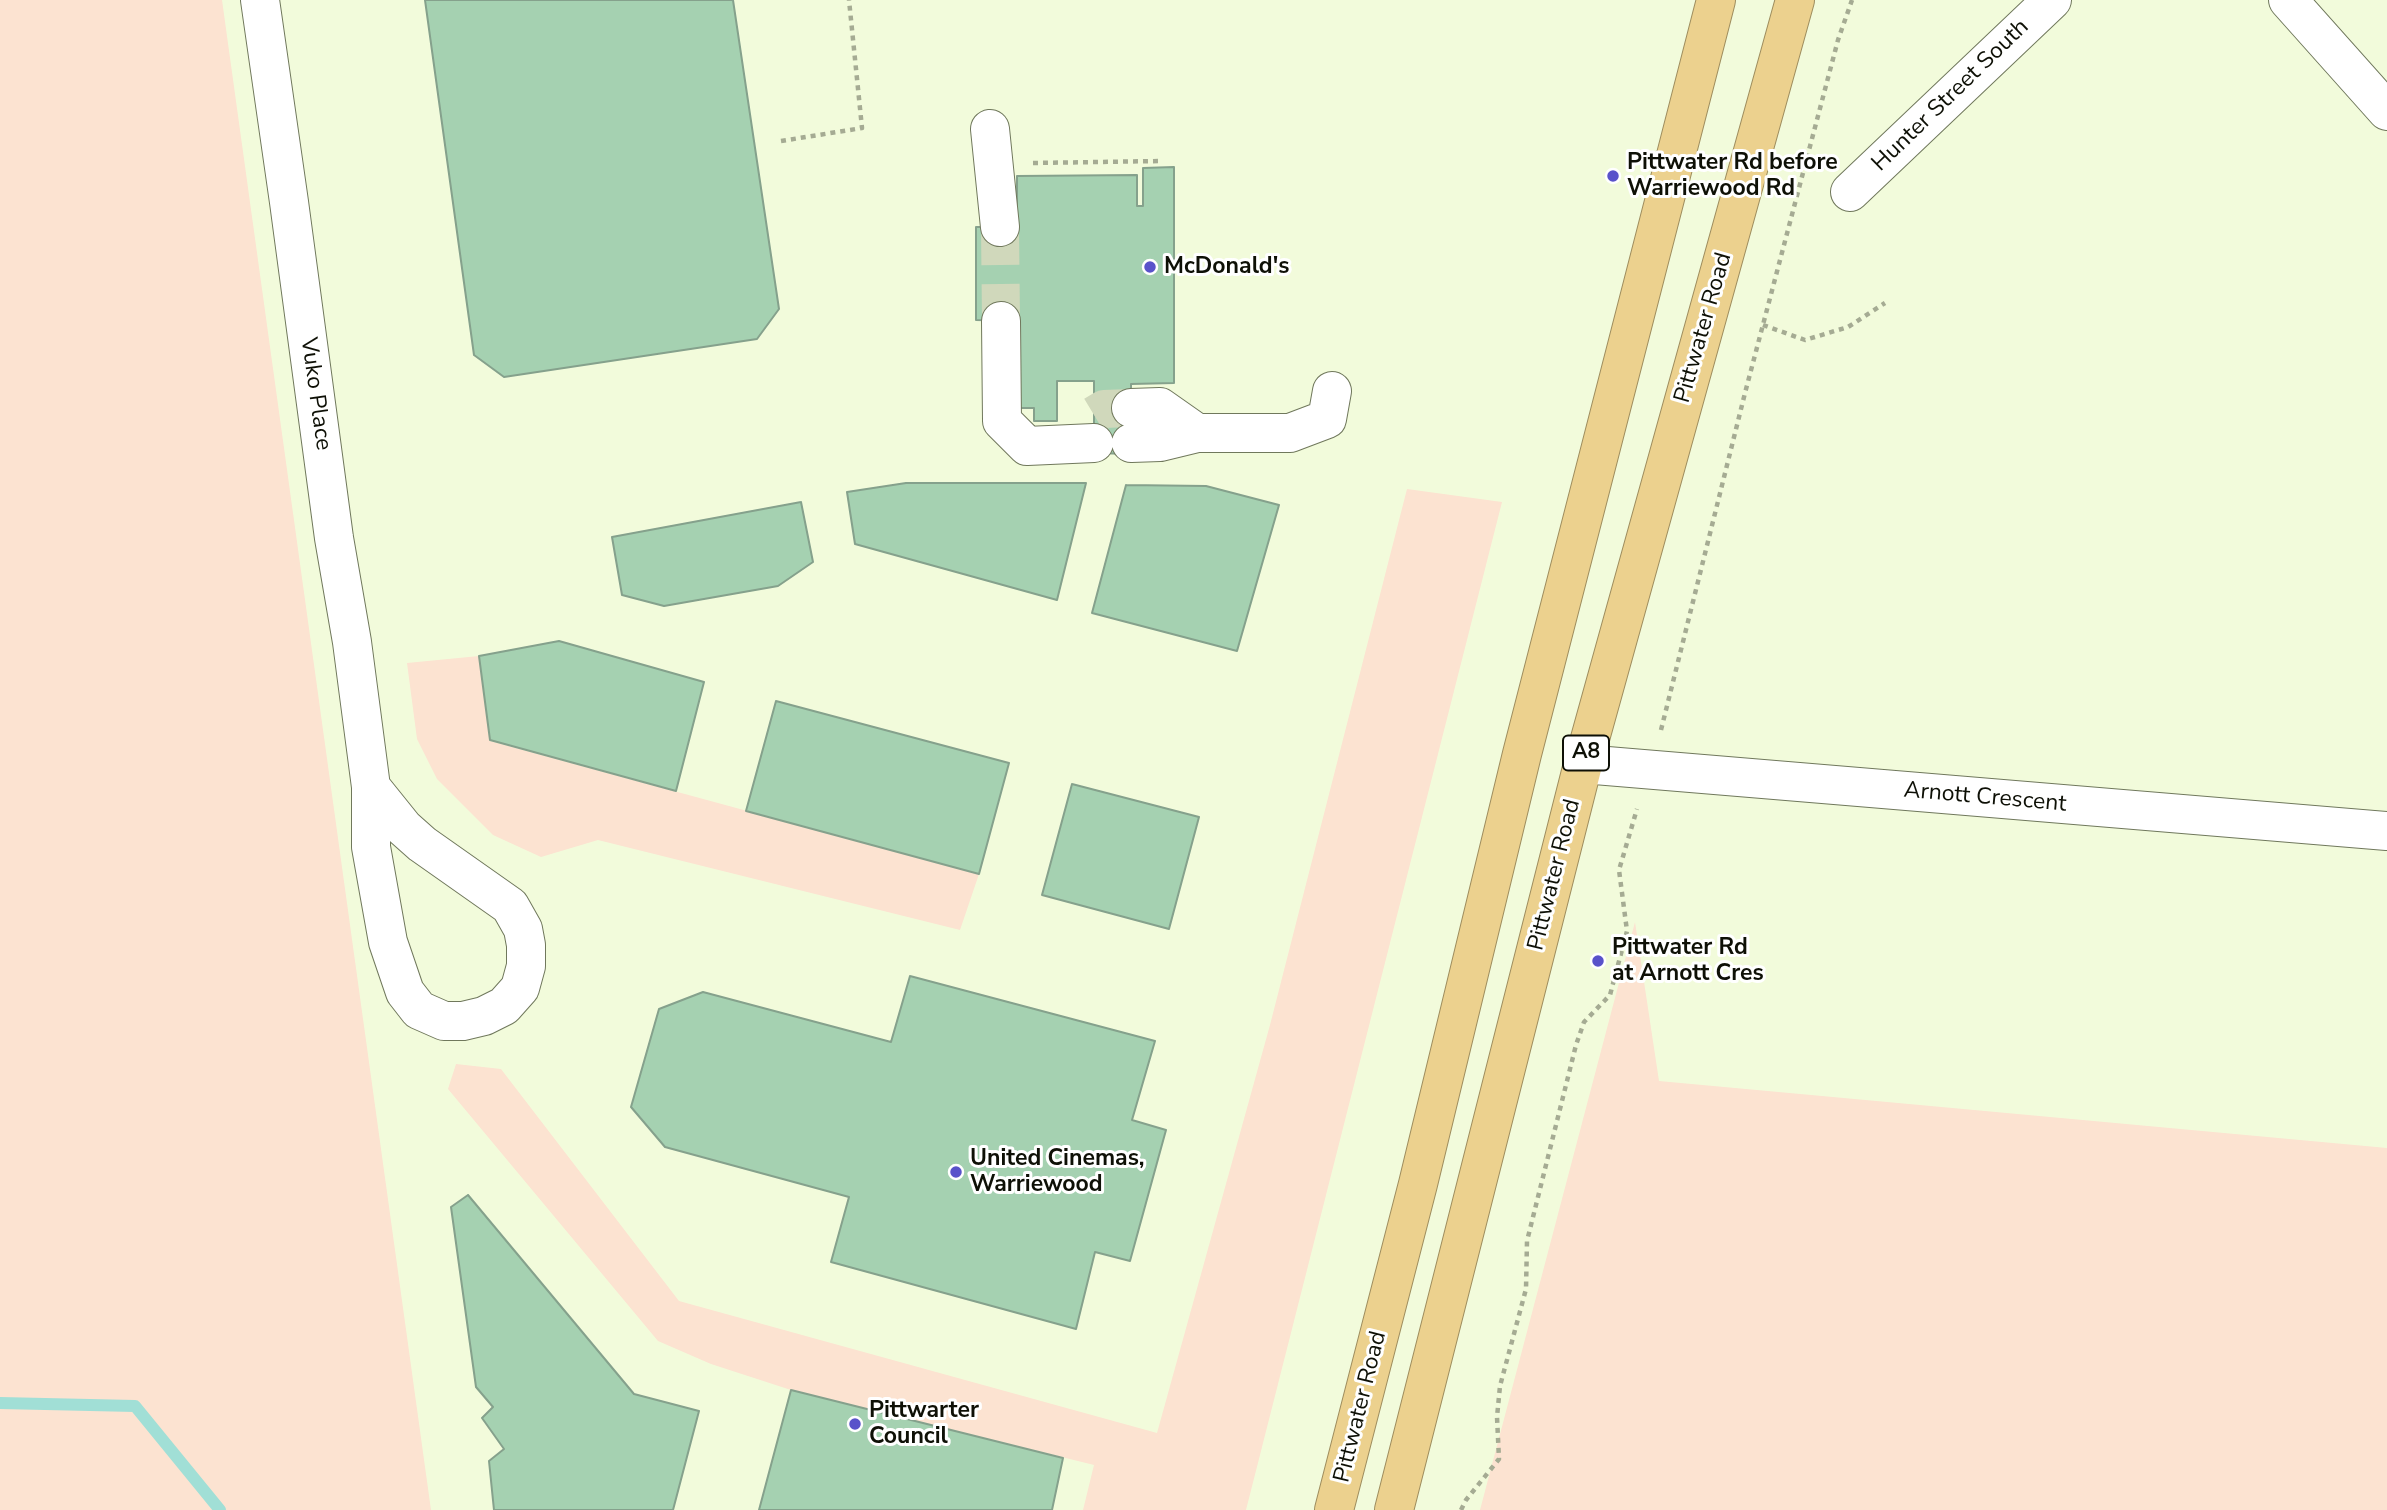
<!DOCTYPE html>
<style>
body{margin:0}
canvas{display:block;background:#f2fbdb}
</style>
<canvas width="2387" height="1510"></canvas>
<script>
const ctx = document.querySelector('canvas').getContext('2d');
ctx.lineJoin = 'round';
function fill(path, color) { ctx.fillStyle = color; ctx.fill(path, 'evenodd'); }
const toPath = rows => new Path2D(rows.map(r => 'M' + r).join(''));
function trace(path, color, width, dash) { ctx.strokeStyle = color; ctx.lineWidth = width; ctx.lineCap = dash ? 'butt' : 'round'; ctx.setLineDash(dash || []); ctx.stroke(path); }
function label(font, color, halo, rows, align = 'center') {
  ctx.font = font + ' "Nunito Sans",sans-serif'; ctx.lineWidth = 6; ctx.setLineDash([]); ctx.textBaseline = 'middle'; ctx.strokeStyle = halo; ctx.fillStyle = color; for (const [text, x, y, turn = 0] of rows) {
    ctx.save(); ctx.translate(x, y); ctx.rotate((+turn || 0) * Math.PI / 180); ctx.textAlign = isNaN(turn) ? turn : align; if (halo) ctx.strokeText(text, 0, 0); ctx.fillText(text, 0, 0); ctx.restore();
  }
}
const green = toPath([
 [0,0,222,0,431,1510,0,1510],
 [1407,489,1502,502,1246,1510,1083,1510,1094,1465,791,1390,711,1364,658,1341,448,1089,456,1064,501,1069,679,1301,1157,1433,1270,1025],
 [479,656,490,741,979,874,960,930,598,840,541,857,493,835,437,779,417,739,407,663],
 [1635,922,1659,1081,2387,1148,2387,1510,1480,1510]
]);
const stream = toPath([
 [0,1403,135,1406,220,1510]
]);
const building = toPath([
 [425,0,733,0,779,309,757,339,504,377,474,355,425,0],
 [1174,167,1174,383,1131,384,1131,454,1094,453,1094,381,1057,381,1057,421,1034,421,1034,408,1012,408,1019,321,976,320,976,227,1017,227,1017,176,1137,175,1137,206,1143,206,1143,168,1174,167],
 [906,483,1086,483,1057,600,855,544,847,492,906,483],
 [1126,485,1206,486,1279,505,1237,651,1092,613,1126,485],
 [801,502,813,562,778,586,664,606,622,595,612,537,801,502],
 [559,641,704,682,676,791,490,740,479,656,559,641],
 [776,701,1009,763,979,874,746,811,776,701],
 [1072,784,1199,817,1169,929,1042,895,1072,784],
 [910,976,1155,1041,1132,1120,1166,1130,1130,1261,1095,1252,1076,1329,831,1262,849,1197,665,1147,631,1107,659,1009,703,992,891,1042,910,976],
 [468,1195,634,1394,699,1411,673,1510,494,1510,489,1461,504,1449,482,1418,493,1407,476,1387,451,1207,468,1195],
 [791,1390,1063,1458,1052,1510,759,1510,791,1390]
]);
const minorTunnel = toPath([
 [1000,227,1001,321],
 [1094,415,1104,409,1131,408]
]);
const path = toPath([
 [781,141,862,128,849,0],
 [1033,163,1162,161],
 [1763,325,1805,340,1848,327,1885,303],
 [1661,730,1745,393,1838,40,1852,0],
 [1461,1510,1466,1500,1499,1459,1497,1417,1500,1386,1526,1289,1527,1241,1576,1045,1584,1022,1610,995,1627,931,1619,870,1637,809]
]);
const minor = toPath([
 [260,0,289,202,334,538,352,642,371,787,371,847,388,942,405,992,419,1010,444,1021,463,1021,484,1016,504,1006,520,988,526,966,526,945,523,929,510,906,422,844,404,828,371,787],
 [2288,0,2387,111],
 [990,129,1000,227],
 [1850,192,2052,0],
 [1001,321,1002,421,1027,446,1094,443],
 [1131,408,1160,407,1197,433],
 [1131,443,1160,442,1197,433,1290,433,1327,419,1332,391],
 [1583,764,2387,831]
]);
const highway = toPath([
 [1334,1510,1418,1184,1522,754,1716,0],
 [1394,1510,1583,764,1795,0]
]);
const markers = [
 [1613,176,7,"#5952ca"],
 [1150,267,7,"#5952ca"],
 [1598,961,7,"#5952ca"],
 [956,1172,7,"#5952ca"],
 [855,1424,7,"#5952ca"]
];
const shields = [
 [1586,753,46]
];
const shieldNames = [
 ["A8",1586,753]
];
const streetNames = [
 ["Hunter Street South",1951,96,-44],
 ["Pittwater Road",1704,328,-74],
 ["Vuko Place",315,394,82],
 ["Arnott Crescent",1985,798,5],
 ["Pittwater Road",1555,875,-76],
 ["Pittwater Road",1361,1407,-76]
];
const poiNames = [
 ["Pittwater Rd before",1627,163],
 ["Warriewood Rd",1627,189],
 ["McDonald's",1164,267],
 ["Pittwater Rd",1612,948],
 ["at Arnott Cres",1612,974],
 ["United Cinemas,",970,1159],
 ["Warriewood",970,1185],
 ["Pittwarter",869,1411],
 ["Council",869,1437]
];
fill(green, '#fce3d1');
trace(stream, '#a1dfd6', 12);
fill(building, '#a5d1b1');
trace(building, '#85a18c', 2);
trace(minorTunnel, '#d0d8bb', 38, [38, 19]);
trace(minor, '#70785c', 40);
trace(highway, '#9e8d5e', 40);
trace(path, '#a5ab93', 4.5, [5, 5]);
trace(minor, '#fff', 38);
trace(highway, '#ecd18e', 38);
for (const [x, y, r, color] of markers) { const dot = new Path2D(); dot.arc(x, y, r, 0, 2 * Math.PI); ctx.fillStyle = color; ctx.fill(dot); trace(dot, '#fff', 2.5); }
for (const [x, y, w] of shields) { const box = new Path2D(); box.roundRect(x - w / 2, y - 17.5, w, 35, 5); ctx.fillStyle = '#fff'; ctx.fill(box); trace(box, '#0e1006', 2); }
label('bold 21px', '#0e1006', null, shieldNames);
label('23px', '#0e1006', '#fff', streetNames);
label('bold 23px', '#0e1006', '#fff', poiNames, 'left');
</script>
